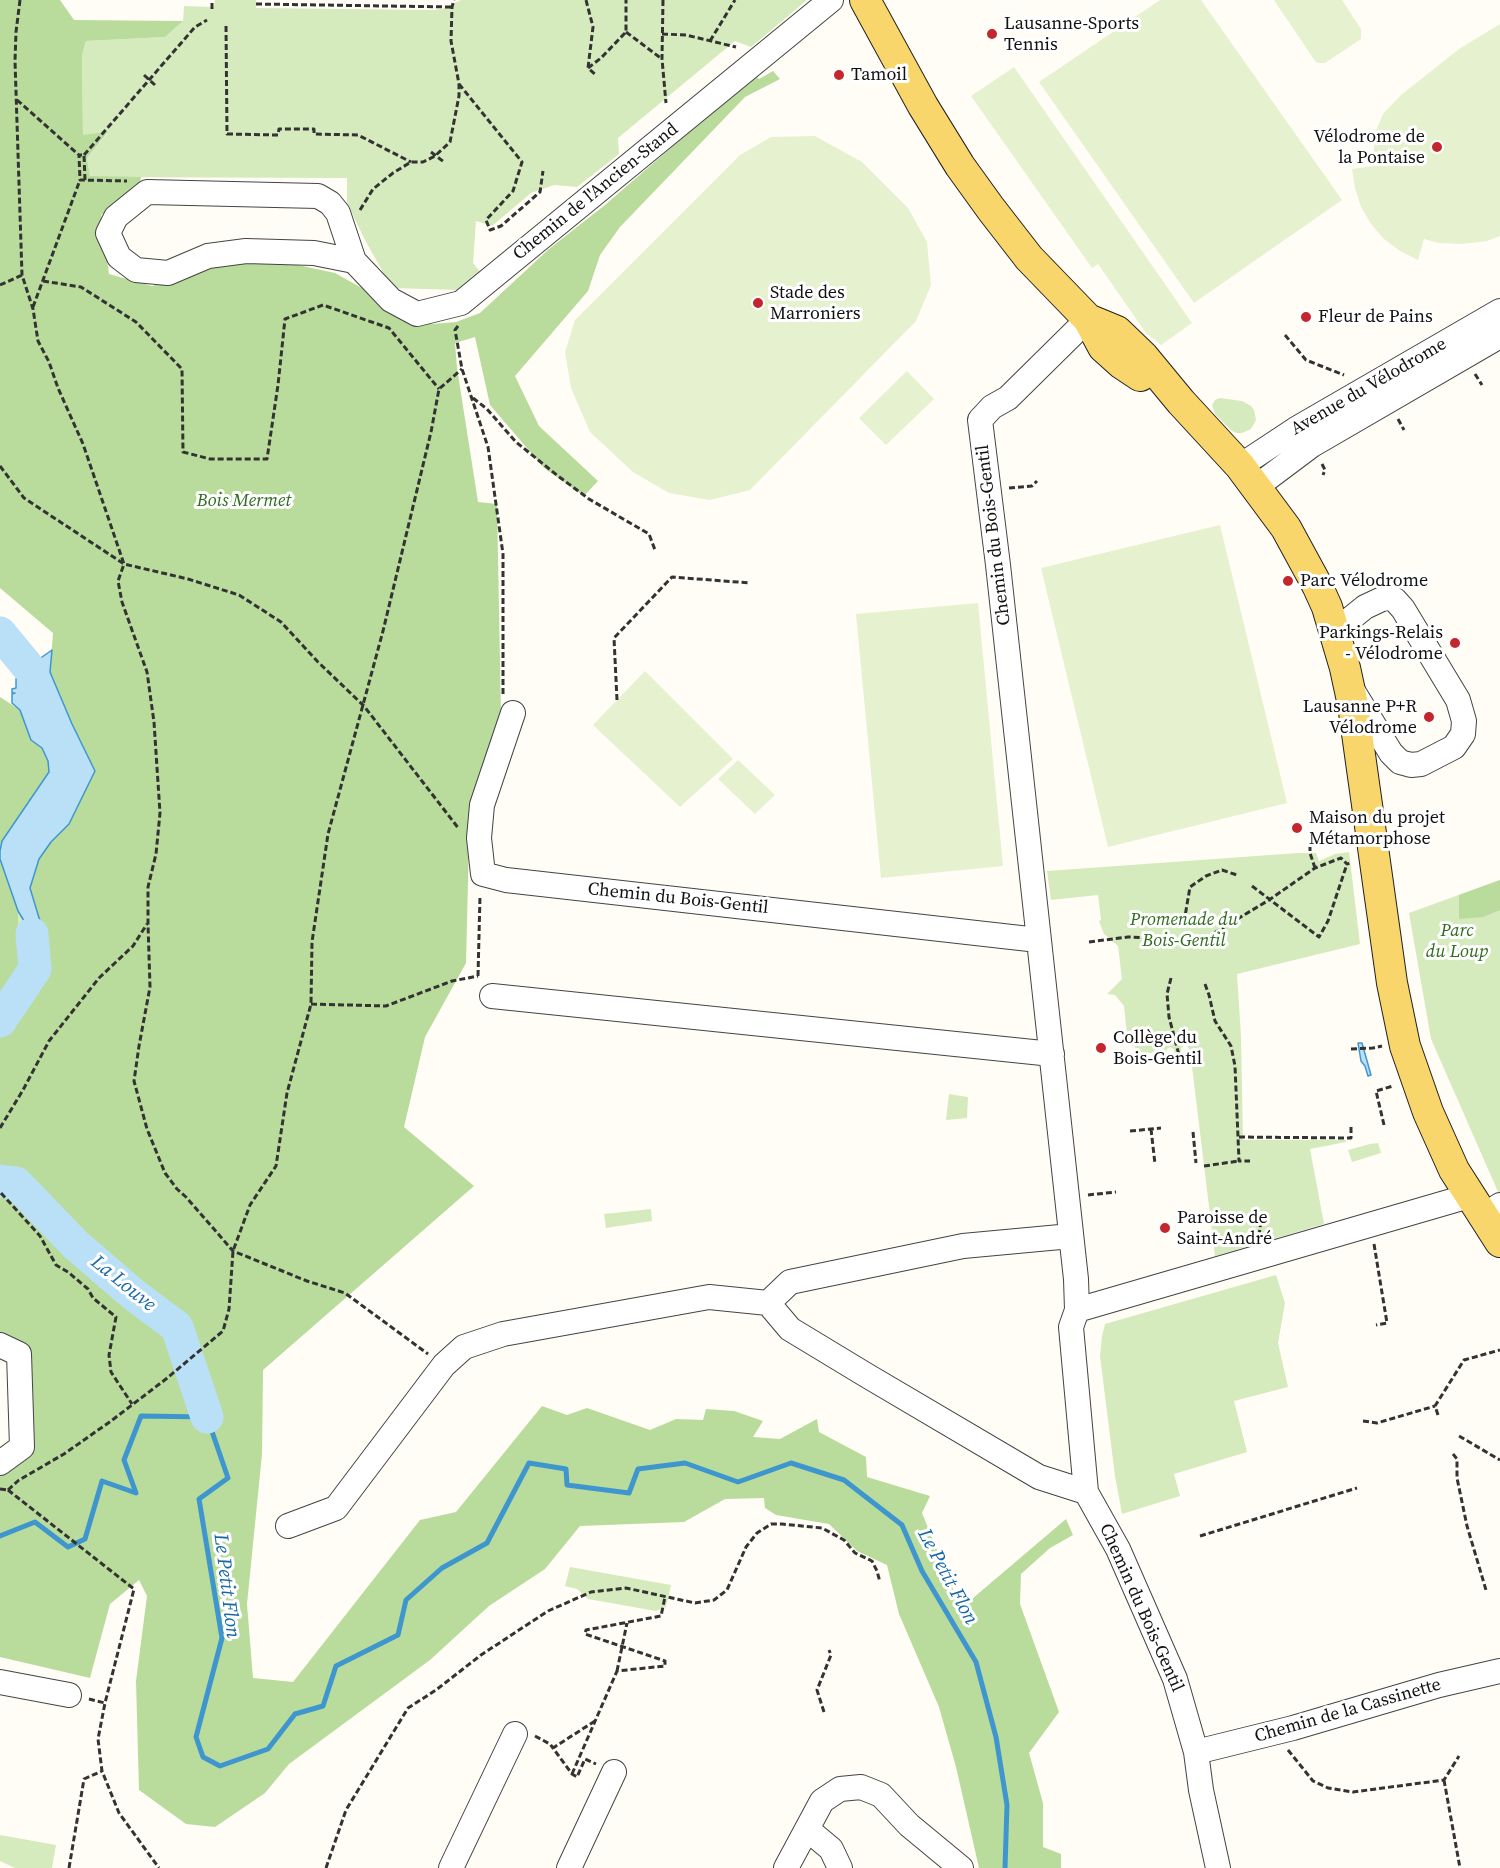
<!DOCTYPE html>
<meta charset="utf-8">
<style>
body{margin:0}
canvas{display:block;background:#fffdf5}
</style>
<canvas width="1500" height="1868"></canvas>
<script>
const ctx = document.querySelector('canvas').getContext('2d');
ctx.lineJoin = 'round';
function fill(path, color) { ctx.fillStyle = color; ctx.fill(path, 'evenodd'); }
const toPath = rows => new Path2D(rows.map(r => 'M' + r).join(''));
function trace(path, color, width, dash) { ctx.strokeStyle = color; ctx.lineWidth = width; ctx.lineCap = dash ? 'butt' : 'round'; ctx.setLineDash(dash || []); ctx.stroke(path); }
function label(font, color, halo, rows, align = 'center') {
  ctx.font = font + ' "Source Serif 4",serif'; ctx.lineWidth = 6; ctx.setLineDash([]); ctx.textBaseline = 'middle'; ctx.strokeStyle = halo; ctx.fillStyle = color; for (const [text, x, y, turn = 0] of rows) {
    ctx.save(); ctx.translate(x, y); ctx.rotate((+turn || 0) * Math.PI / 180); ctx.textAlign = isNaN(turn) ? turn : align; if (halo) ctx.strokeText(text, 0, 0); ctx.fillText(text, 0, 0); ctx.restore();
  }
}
const green = toPath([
 [215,0,256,0,256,8,433,10,442,9,461,0,807,0,751,47,735,41,618,138,619,154,577,187,554,185,531,193,492,226,476,221,473,263,481,273,458,290,392,288,366,242,347,203,347,178,90,177,87,158,108,133,83,136,82,55,86,41,165,37,183,21,184,6,214,7],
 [1220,398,1242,401,1251,406,1254,410,1256,420,1251,429,1242,433,1237,433,1232,431,1215,414,1212,405,1215,400],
 [1349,852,1360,944,1237,974,1241,1036,1243,1140,1346,1140,1346,1142,1310,1149,1324,1224,1215,1256,1190,1050,1187,1046,1183,1046,1181,1048,1181,1055,1175,1055,1174,1049,1170,1047,1167,1049,1167,1056,1160,1056,1159,1051,1156,1049,1152,1053,1137,1052,1134,1046,1128,1044,1124,1006,1115,995,1107,994,1122,979,1118,946,1104,934,1099,921,1101,920,1098,895,1051,900,1047,871,1298,853,1316,853,1319,861,1335,854],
 [1500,880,1500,1194,1499,1194,1431,1039,1409,913],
 [18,911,32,934,46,941,48,949,47,971,35,989,23,973,31,957,19,939],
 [949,1094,968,1097,967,1118,946,1120],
 [1378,1143,1381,1153,1352,1162,1348,1150,1370,1144],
 [651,1209,652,1221,606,1228,604,1214],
 [1276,1275,1285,1303,1278,1343,1288,1387,1234,1401,1247,1452,1174,1474,1180,1496,1122,1514,1115,1476,1100,1356,1102,1336,1105,1324],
 [570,1567,671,1585,666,1607,656,1611,588,1599,577,1589,565,1586],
 [0,1835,56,1845,52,1868,15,1868,0,1861]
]);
const forest = toPath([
 [0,0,60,0,74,20,183,21,165,37,86,41,82,55,83,135,108,132,87,158,90,176,141,177,140,184,101,215,109,274,152,286,229,262,284,262,335,273,369,292,402,318,433,324,456,322,480,313,549,249,605,205,755,75,759,79,773,71,780,79,745,97,620,227,600,255,588,291,515,376,539,426,598,481,584,496,544,468,490,405,475,337,455,343,457,368,478,502,497,504,501,715,469,840,466,963,425,1037,404,1127,474,1186,263,1370,262,1454,247,1604,253,1678,293,1682,420,1520,456,1512,542,1406,567,1415,587,1408,650,1430,676,1419,703,1420,706,1409,734,1411,763,1421,753,1437,780,1439,817,1419,819,1432,866,1457,867,1477,930,1496,922,1513,955,1594,959,1610,1066,1519,1073,1535,1050,1548,1021,1574,1020,1604,1059,1712,1029,1753,1043,1803,1043,1847,1061,1854,1061,1868,979,1868,956,1767,939,1707,899,1614,887,1565,857,1551,829,1524,776,1515,765,1508,764,1498,725,1499,684,1522,580,1526,545,1569,489,1606,430,1660,289,1764,265,1793,215,1827,186,1824,139,1790,136,1681,147,1596,139,1580,110,1604,90,1678,0,1657,0,1474,7,1473,33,1445,0,1336,0,859,18,911,19,939,31,957,23,973,36,989,47,971,48,949,29,888,39,859,51,842,69,824,95,771,72,724,50,672,53,633,0,588],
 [0,697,20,710,31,740,42,748,48,761,50,772,2,841,0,851],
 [1500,880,1500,910,1483,917,1459,919,1459,895]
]);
const pitch = toPath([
 [1160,0,1201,0,1342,200,1194,303,1039,82],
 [1274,0,1342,0,1361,29,1361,39,1325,63,1318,63,1315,61],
 [1500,24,1500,236,1487,241,1463,244,1439,243,1424,239,1418,260,1400,251,1384,239,1371,224,1361,207,1355,188,1352,169,1373,166,1375,133,1383,114,1401,95,1459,49],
 [1014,67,1192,323,1161,345,1146,333,1098,264,1092,268,971,96],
 [815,136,862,162,908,208,927,242,931,285,916,321,750,490,710,500,669,493,633,472,590,432,571,388,565,352,575,320,740,155,771,137],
 [907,371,934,399,886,445,859,418],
 [1220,525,1287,803,1108,847,1041,568],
 [978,603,1003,866,881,878,856,614],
 [645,671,733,759,680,807,593,725],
 [738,760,775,795,755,814,718,779]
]);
const water = toPath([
 [52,650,50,672,72,724,95,771,69,824,51,842,39,859,30,888,46,941,32,934,18,911,0,859,0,851,2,841,49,772,48,761,42,748,31,740,20,710,12,703,12,694,15,693,12,693,12,689,16,688,16,679,28,667,52,650],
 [1358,1043,1362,1043,1371,1075,1368,1076,1365,1066,1361,1061,1358,1043]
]);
const stream = toPath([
 [0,1536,35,1522,68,1547,85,1539,102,1481,136,1493,124,1460,141,1416,207,1417,228,1478,199,1499,222,1638,196,1737,203,1757,220,1766,268,1749,295,1714,323,1706,336,1666,398,1635,406,1600,442,1568,487,1543,529,1463,566,1469,567,1485,629,1493,638,1469,685,1463,738,1482,791,1463,844,1480,902,1525,922,1571,976,1662,996,1737,1007,1805,1005,1868]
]);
const river = toPath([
 [0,633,28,667],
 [0,1021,35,969,32,934],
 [0,1181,16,1183,76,1245,134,1295,177,1327,207,1417]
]);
const path = toPath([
 [20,0,16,32,15,61,22,275,33,309,38,341,49,362,58,388,83,444,124,564,118,581,122,602,147,672,154,722,160,813,156,854,148,887,148,924,150,987,139,1046,134,1081,147,1129,165,1173,177,1189,186,1197,233,1251,307,1281,345,1293,428,1354],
 [586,0,593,27,588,68,596,75],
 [663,0,662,59,666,103],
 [256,4,452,7],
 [212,9,212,0],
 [226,26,227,134,278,135,279,129,314,129,314,134,358,135,411,162],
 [626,32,662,59],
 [662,34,686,35,736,47],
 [710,41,735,0],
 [588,68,601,58,626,32,626,0],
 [144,75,155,85],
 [459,84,522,162,513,191,486,220,490,230,501,226,540,192,543,171],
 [17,100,79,155],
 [431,152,444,162],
 [84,155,195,27,207,20],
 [85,180,84,155,79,155,80,180,127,181],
 [360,210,373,189,393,173,411,162,423,162,435,156,450,142,459,96,459,84,451,41,452,7,454,0],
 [43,281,81,287,136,322,182,369,183,452,210,459,267,459,278,385,285,319,323,305,389,328,439,389],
 [0,285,22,275],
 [33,307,80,180],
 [458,326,455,330,462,369,488,447,503,554,503,696],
 [1285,335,1306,360,1344,375],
 [1475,374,1482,385],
 [473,398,487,409,516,442,558,476,589,499,649,534,655,550],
 [1398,419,1404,430],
 [1322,464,1325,470,1323,475],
 [0,466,24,498,124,564,188,579,239,595,281,622,318,662,364,706,459,829],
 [1009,488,1032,486,1037,481],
 [617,700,614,638,672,577,750,583],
 [1310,845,1310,853,1315,868],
 [1252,886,1319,937,1328,921,1347,864],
 [1184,922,1190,887,1206,876,1222,870,1237,875],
 [1214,933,1269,900,1315,868,1341,858,1347,864,1351,863],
 [1089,942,1128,937,1155,938],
 [478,976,480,896],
 [1171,978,1167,994,1169,1017,1179,1055],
 [1205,984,1209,995,1215,1021,1231,1046,1235,1066,1239,1161,1250,1161],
 [311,1004,386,1006,452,981,478,976],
 [1126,1033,1126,1041,1132,1043,1153,1042,1174,1036],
 [1351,1049,1373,1048,1382,1046],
 [1384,1125,1376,1091,1393,1086],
 [0,1128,23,1090,49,1041,99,978,133,946,147,924],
 [1151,1129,1155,1164],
 [1130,1131,1161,1128],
 [1193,1132,1196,1163],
 [1239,1137,1351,1138,1351,1127],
 [1204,1166,1239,1161],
 [1,1193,40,1236,56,1265,68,1272,88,1289,93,1298,116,1317,109,1355,111,1372,132,1404],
 [1088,1195,1116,1192],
 [1259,1236,1261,1220],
 [1374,1244,1387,1323,1376,1325],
 [1438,1415,1435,1406,1464,1360,1500,1350],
 [1363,1421,1377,1423,1435,1406],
 [1459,1436,1500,1460],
 [1453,1454,1457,1459,1457,1478,1467,1526,1486,1590],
 [0,1489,8,1490],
 [8,1490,19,1480,64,1454,111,1421,166,1379,223,1331,229,1309,233,1251,250,1205,276,1166,287,1093,311,1004,312,942,328,834,383,631,431,432,439,389,462,369],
 [8,1490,134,1589,105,1703,98,1739,102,1771,119,1813,159,1868],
 [1200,1536,1357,1488],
 [617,1671,627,1623],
 [89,1699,105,1703],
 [824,1712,817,1690,831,1655,829,1650],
 [595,1721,553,1748,572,1774,577,1777,585,1759,596,1764],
 [535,1736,550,1744,553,1748],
 [1288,1750,1313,1781,1328,1788,1353,1792,1444,1780,1459,1756],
 [572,1774,617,1671,665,1666,665,1661,585,1634,586,1630,661,1616,665,1597],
 [1444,1780,1460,1868],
 [69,1868,84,1779,102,1771],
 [326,1868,346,1810,408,1708,436,1690,481,1655,548,1611,591,1592,626,1588,695,1603,714,1600,727,1590,746,1547,757,1533,771,1524,782,1524,822,1528,844,1540,855,1553,872,1561,877,1571,880,1582]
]);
const minor = toPath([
 [354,261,314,253,246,251,208,256,168,273,136,270,119,257,108,233,116,217,147,192,318,196,330,203,338,213,354,261,391,300,417,314,461,303,831,0],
 [1088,319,1008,398,992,407,980,420,998,565,1076,1279,1077,1310,1071,1327,1086,1492,1118,1549,1175,1679,1196,1752,1201,1790,1218,1868],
 [1240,466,1296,429,1500,311],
 [1256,487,1312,445,1500,336],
 [1334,632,1365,607,1382,599,1389,598,1395,600,1403,609,1458,700,1464,721,1463,734,1454,747,1421,764,1411,765,1400,762,1391,753,1353,691],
 [513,713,482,805,479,838,483,874,506,880,1038,940],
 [492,996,1052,1054],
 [1482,1217,1500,1205],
 [768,1303,790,1282,963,1246,1071,1236],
 [1077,1310,1469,1196],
 [0,1345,19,1354,22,1447,0,1463],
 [288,1526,336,1508,444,1365,464,1347,503,1334,709,1297,768,1303,790,1329,866,1375,1039,1477,1086,1492],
 [0,1682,69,1695],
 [1196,1752,1293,1728,1439,1685,1500,1671],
 [807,1829,831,1849,840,1868],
 [451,1868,515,1734],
 [569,1868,614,1772],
 [786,1868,822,1801,840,1789,861,1787,881,1795,909,1825,961,1868]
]);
const major = toPath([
 [865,0,923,106,960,166,991,209,1029,258,1088,319,1103,347,1122,364,1140,376],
 [1088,319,1117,331,1143,356,1181,402,1240,466,1286,528,1317,585,1327,607,1345,668,1353,705,1392,983,1405,1046,1428,1112,1454,1170,1500,1242]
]);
const markers = [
 [992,34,6,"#c4262e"],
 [839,75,6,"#c4262e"],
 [1437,147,6,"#c4262e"],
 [758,303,6,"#c4262e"],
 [1306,317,6,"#c4262e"],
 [1288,581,6,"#c4262e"],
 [1455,643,6,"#c4262e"],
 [1429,717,6,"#c4262e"],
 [1297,828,6,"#c4262e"],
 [1101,1048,6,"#c4262e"],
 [1165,1228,6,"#c4262e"]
];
const poiNames = [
 ["Lausanne-Sports",1004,24],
 ["Tennis",1004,45],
 ["Tamoil",851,75],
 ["Vélodrome de",1425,137,"right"],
 ["la Pontaise",1425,158,"right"],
 ["Stade des",770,293],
 ["Marroniers",770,314],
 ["Fleur de Pains",1318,317],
 ["Parc Vélodrome",1300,581],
 ["Parkings-Relais",1443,633,"right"],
 ["- Vélodrome",1443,654,"right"],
 ["Lausanne P+R",1417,707,"right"],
 ["Vélodrome",1417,728,"right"],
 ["Maison du projet",1309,818],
 ["Métamorphose",1309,839],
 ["Collège du",1113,1038],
 ["Bois-Gentil",1113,1059],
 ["Paroisse de",1177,1218],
 ["Saint-André",1177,1239]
];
const streetNames = [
 ["Chemin de l'Ancien-Stand",596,192,-39],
 ["Avenue du Vélodrome",1369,387,-30],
 ["Chemin du Bois-Gentil",994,535,-97],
 ["Chemin du Bois-Gentil",678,899,6],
 ["Chemin du Bois-Gentil",1141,1608,66],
 ["Chemin de la Cassinette",1348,1711,-16]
];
const parkNames = [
 ["Bois Mermet",244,501],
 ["Promenade du",1184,920],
 ["Bois-Gentil",1184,941],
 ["Parc",1457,931],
 ["du Loup",1457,952]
];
const waterNames = [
 ["La Louve",123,1284,39],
 ["Le Petit Flon",947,1577,62],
 ["Le Petit Flon",226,1586,83]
];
fill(green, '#d5ebbd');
fill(forest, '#b9dc9c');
fill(pitch, '#e6f2cf');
fill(water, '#b9e0f7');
trace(water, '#3f96cf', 1.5);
trace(stream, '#3f96cf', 5);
trace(river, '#b9e0f7', 33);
trace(minor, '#444', 26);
trace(major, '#222', 32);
trace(path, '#333', 3, [6, 3]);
trace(minor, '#fff', 24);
trace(major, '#f9d66b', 30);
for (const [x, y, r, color] of markers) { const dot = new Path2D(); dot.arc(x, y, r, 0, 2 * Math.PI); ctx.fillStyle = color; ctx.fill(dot); trace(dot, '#fff', 2); }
label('18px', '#111', '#fff', poiNames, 'left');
label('18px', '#111', '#fff', streetNames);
label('italic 18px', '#2f6b1f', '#fff', parkNames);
label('italic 20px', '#1768a6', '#fff', waterNames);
</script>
